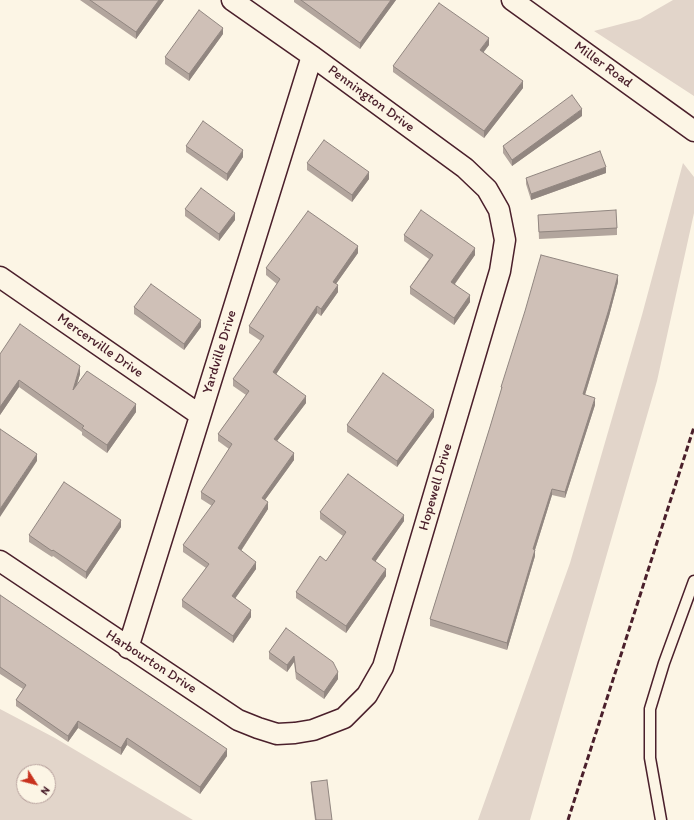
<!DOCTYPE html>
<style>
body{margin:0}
#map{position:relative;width:694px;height:820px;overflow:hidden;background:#fcf5e5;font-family:Itim,sans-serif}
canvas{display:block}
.north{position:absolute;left:16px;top:764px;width:40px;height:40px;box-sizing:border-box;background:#fcf5e5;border:1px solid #b59f9b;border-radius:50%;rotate:126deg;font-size:11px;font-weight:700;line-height:16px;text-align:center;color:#4a1f2b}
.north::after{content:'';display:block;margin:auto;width:14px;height:18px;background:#c8321e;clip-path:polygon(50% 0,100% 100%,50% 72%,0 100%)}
</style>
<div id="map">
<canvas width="694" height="820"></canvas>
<div class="north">N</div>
</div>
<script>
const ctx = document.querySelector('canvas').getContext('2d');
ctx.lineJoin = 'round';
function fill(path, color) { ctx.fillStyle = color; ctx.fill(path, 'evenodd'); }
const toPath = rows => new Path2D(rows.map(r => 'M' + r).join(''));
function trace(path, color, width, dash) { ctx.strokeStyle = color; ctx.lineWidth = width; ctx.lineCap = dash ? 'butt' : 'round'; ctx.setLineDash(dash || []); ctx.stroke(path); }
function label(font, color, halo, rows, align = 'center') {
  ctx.font = font + ' Itim,sans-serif'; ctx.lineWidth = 3; ctx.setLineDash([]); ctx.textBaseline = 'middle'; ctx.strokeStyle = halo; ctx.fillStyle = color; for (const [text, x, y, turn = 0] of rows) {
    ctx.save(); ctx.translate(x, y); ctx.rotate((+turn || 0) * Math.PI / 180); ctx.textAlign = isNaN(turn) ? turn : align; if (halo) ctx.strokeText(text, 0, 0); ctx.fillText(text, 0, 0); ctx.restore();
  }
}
const green = toPath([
 [673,0,694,0,694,96,594,31,640,19],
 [683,163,694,177,694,213,657,381,530,820,478,820,570,563,642,315],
 [0,709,55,738,193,820,0,820],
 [24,772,48,772,48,796,24,796]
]);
const lane = toPath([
 [661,820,650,758,650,709,664,663,694,581]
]);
const street = toPath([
 [512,0,694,131],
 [0,277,200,415],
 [0,561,238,720,258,728,277,734,295,733,313,730,344,718,367,695,383,667,500,271,505,240,499,210,487,189,465,168,312,56,232,0],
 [128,648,312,56]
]);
const rail = toPath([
 [568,820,694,427]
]);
const wall = toPath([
 [80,0,164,0,136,39],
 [294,0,396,0,360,49,294,2],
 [223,34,189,81,165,64,165,57],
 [489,45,483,52,523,88,484,138,393,72,393,66],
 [582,116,512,166,503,153,503,146],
 [186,146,243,157,227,181,186,152],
 [307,163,369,179,352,202,307,170],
 [606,173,531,200,526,184,526,178],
 [185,209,235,220,219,241,185,216],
 [538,215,617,228,617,235,539,239],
 [404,235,475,255,455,284,470,302,454,325,410,294,410,287,429,259,404,241],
 [358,253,336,284,338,292,321,316,317,313,276,374,306,403,277,441,294,460,265,500,268,509,241,551,256,569,235,598,251,617,233,643,182,607,182,600,206,568,183,552,183,545,212,506,201,499,201,492,229,449,218,441,218,434,246,395,233,386,233,379,261,341,249,333,249,326,277,284,266,275,266,268],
 [618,282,609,316,585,395,595,405,565,498,552,495,535,550,535,556,507,650,430,626,430,619,490,427,501,391,501,387],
 [134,307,201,327,184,350,134,314],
 [0,354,80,374,77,385,136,412,107,453,82,435,82,432,19,387,0,415],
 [434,417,397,467,347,432,347,425],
 [320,512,404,521,375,562,386,576,346,633,296,598,296,592,326,561,343,536,320,519],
 [121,527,86,579,53,556,52,557,29,542,29,535],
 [0,595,227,756,200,794,127,745,121,755,78,728,68,742,16,706,16,700,23,689,0,674],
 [286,628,338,679,324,699,296,679,294,662,287,672,269,659,269,652],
 [311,782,332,820,315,820,311,789]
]);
const shadedWall = toPath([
 [159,0,164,0,136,39,136,32],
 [391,0,396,0,360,49,360,43],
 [223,28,223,34,189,81,189,74],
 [489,38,489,45,480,57,480,50],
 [523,81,523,88,484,138,484,131],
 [582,109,582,116,512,166,512,160],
 [243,150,243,157,227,181,227,174],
 [606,167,606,173,531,200,531,194],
 [369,172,369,179,352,202,352,195],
 [235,213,235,220,219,241,219,234],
 [358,246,358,253,333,288,333,282],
 [475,248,475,255,451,289,451,282],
 [618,275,618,282,609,316,583,401,583,394],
 [338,285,338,292,321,316,321,309],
 [470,295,470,302,454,325,454,318],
 [317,306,317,313,273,379,273,372],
 [201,320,201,327,184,350,184,344],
 [80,366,80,374,73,397,73,390],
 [19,380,19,387,0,415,0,407],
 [306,396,306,403,274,445,274,439],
 [595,398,595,405,565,498,565,492],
 [136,404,136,412,107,453,107,445],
 [434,410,434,417,397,467,397,461],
 [294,453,294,460,262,504,262,498],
 [37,454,37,461,0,517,0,509],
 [552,489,552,495,533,556,533,549],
 [268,502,268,509,238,555,238,548],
 [404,515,404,521,372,566,372,559],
 [121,520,121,527,86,579,86,572],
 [535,550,535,556,507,650,507,643],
 [256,562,256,569,232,603,232,596],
 [386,569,386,576,346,633,346,626],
 [251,610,251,617,233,643,233,636],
 [294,656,294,662,287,672,287,665],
 [338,672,338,679,324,699,324,692],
 [78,721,78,728,68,742,68,736],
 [127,738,127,745,121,755,121,748],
 [227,749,227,756,200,794,200,787]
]);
const building = toPath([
 [90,0,159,0,136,32,90,0],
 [301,0,391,0,360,43,301,0],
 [439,3,489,38,480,50,523,81,484,131,393,66,439,3],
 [199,10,223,28,189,74,165,57,199,10],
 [572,95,582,109,512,160,503,146,572,95],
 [203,121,243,150,227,174,186,146,203,121],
 [324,140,369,172,352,195,307,163,324,140],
 [600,151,606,167,531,194,526,178,600,151],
 [201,188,235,213,219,234,185,209,201,188],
 [421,210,475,248,451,282,470,295,454,318,410,287,433,255,404,235,421,210],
 [616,210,617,228,539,232,538,215,616,210],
 [308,211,358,246,333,282,338,285,321,309,317,306,273,372,306,396,274,439,294,453,262,498,268,502,238,548,256,562,232,596,251,610,233,636,182,600,209,564,183,545,215,501,201,492,232,444,218,434,249,391,233,379,264,336,249,326,280,279,266,268,308,211],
 [541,255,618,275,609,309,583,394,595,398,565,492,552,489,533,549,535,550,507,643,430,619,490,427,502,387,501,387,525,311,541,255],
 [151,284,201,320,184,344,134,307,151,284],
 [20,324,80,366,73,390,87,371,136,404,107,445,82,428,84,426,19,380,0,407,0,354,20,324],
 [383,373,434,410,397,461,347,425,383,373],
 [0,429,37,454,0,509,0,429],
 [348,474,404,515,372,559,386,569,346,626,296,592,320,556,326,561,346,532,320,512,348,474],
 [64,482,121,520,86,572,53,550,52,551,29,535,64,482],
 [0,595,227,749,200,787,127,738,121,748,78,721,68,736,16,700,26,685,0,667,0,595],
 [286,628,333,662,338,672,324,692,296,672,294,656,287,665,269,652,286,628],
 [327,780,332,820,316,820,311,782,327,780]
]);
const streetNames = [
 ["Miller Road",603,65,36],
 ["Pennington Drive",371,99,36],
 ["Mercerville Drive",100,346,35],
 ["Yardville Drive",220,352,-73],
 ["Hopewell Drive",436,487,-74],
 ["Harbourton Drive",151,662,33]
];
fill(green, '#e2d5ca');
trace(lane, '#4a1f2b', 13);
trace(street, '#4a1f2b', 23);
trace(lane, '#fcf5e5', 10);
trace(street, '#fcf5e5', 20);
trace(rail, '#4a1f2b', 3, [6, 3]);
fill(wall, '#b2a59d');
fill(shadedWall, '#918680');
fill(building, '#cfc0b7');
trace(building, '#918680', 1);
label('14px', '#4a1f2b', '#fcf5e5', streetNames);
</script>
